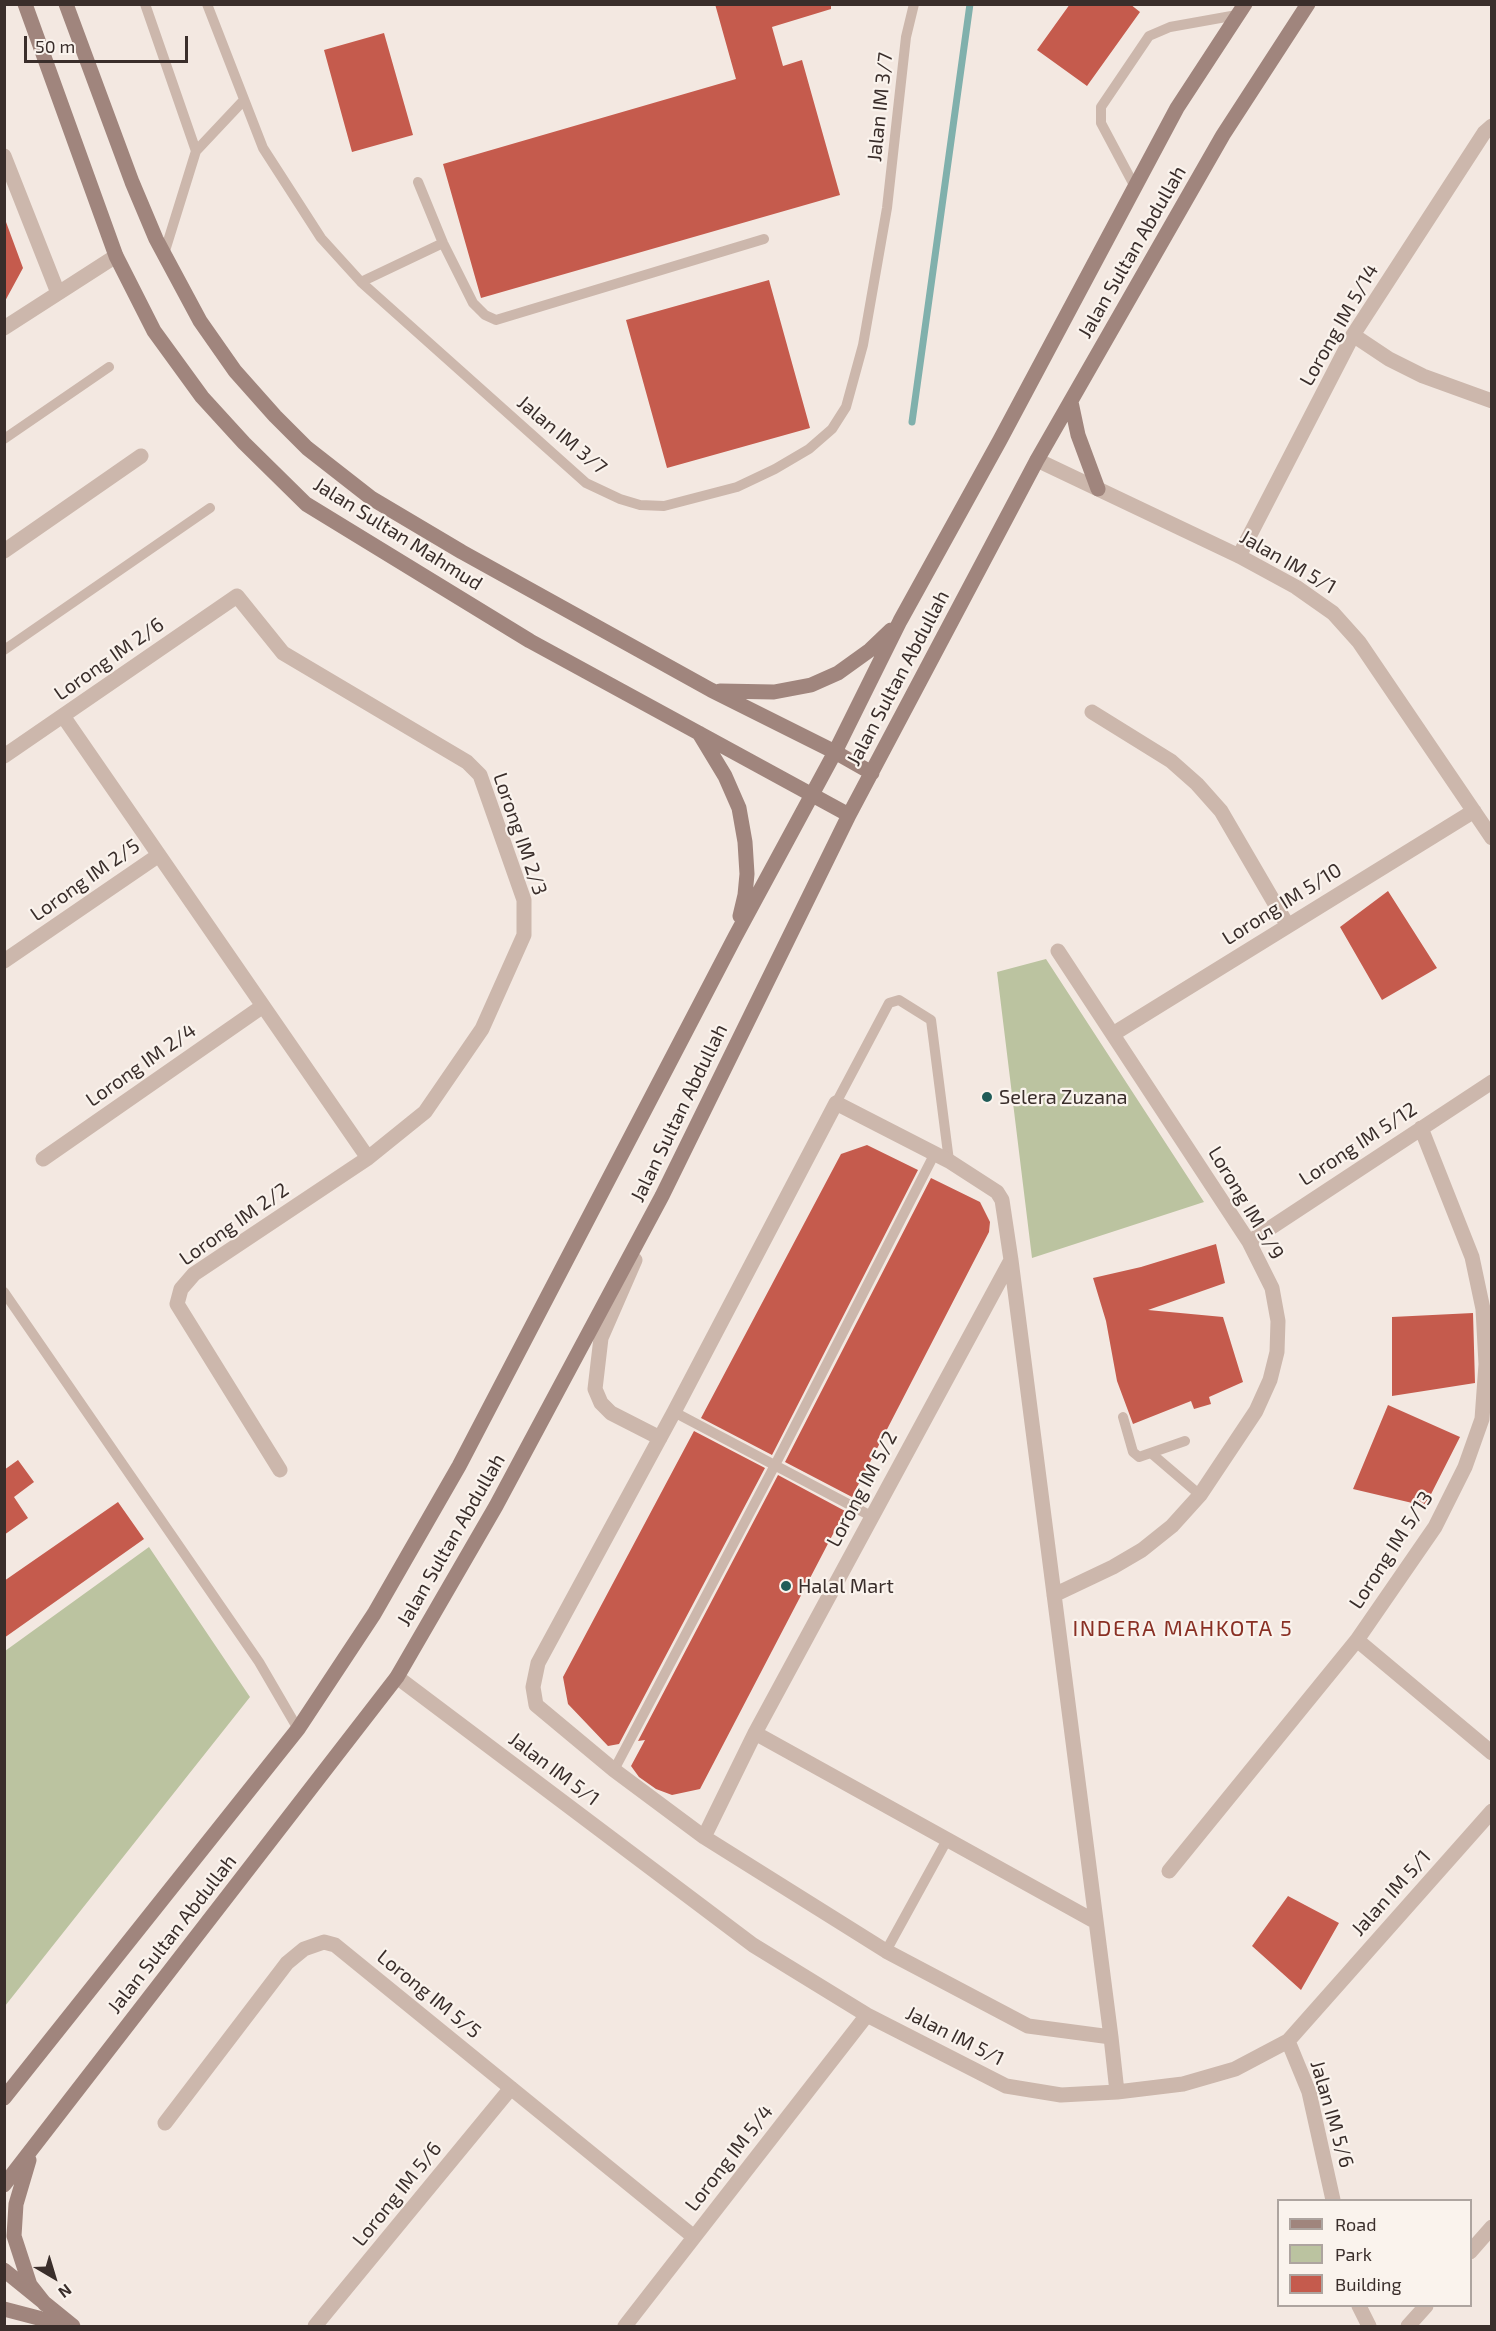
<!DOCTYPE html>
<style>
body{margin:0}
#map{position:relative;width:1496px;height:2331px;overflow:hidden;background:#f3e8e1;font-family:"Exo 2",sans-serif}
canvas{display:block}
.frame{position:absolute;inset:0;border:6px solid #3a2e2b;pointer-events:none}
.legend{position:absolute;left:1277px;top:2199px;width:195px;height:108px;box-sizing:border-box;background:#faf3ed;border:2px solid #ada49f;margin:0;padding:8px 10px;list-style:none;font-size:18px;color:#3a2e2b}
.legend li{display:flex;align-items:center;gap:12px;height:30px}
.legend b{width:30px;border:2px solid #ada49f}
.north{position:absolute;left:24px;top:2247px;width:60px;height:60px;-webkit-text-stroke:4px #faf3ed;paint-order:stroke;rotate:142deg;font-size:16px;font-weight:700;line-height:24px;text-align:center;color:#3a2e2b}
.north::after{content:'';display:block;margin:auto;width:21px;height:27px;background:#3a2e2b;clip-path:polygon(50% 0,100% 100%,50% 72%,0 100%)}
.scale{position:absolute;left:24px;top:36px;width:164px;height:27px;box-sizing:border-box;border:3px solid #3a2e2b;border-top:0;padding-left:8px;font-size:18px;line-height:21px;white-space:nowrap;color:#3a2e2b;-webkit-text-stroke:4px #faf3ed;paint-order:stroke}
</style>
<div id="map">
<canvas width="1496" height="2331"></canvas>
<div class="frame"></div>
<ul class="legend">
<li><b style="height:8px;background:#a0857d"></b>Road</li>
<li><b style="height:16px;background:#bbc3a0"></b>Park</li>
<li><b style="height:16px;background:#c55b4d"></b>Building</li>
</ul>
<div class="north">N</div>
<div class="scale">50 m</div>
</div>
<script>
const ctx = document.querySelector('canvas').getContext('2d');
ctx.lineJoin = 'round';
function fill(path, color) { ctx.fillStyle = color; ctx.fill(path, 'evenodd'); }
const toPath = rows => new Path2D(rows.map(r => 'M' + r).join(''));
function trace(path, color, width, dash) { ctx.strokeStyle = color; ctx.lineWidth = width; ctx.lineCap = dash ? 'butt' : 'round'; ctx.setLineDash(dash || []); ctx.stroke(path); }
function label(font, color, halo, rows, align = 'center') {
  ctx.font = font + ' "Exo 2",sans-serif'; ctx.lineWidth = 4.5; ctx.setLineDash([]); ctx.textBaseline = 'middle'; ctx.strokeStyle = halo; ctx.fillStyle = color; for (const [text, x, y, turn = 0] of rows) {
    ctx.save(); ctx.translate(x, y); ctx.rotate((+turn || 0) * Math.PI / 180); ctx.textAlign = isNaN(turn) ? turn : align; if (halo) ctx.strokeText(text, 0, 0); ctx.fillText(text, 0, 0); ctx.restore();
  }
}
const green = toPath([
 [1046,959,1204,1202,1032,1258,997,972],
 [149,1547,250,1697,5,2006,5,1651]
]);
const stream = toPath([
 [912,422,970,4]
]);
const building = toPath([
 [715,4,831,4,831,9,772,27,783,66,802,60,840,195,481,298,443,164,736,79],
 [1070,4,1130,4,1140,12,1087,86,1037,50],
 [384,33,413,135,352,152,324,50],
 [4,222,6,222,23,268,4,303],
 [769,280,810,428,667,468,626,320],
 [1388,891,1437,968,1382,1000,1340,927],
 [867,1145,918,1170,772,1455,701,1418,841,1154],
 [931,1178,980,1202,990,1222,989,1232,852,1497,785,1462],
 [1216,1244,1225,1283,1148,1310,1223,1317,1243,1382,1209,1397,1211,1404,1194,1409,1191,1401,1133,1424,1117,1381,1106,1321,1093,1278,1141,1267],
 [1473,1313,1475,1383,1392,1396,1392,1317],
 [1388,1405,1460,1437,1425,1506,1353,1489],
 [694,1431,765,1468,619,1744,608,1746,568,1704,563,1677],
 [18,1460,34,1482,14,1497,28,1518,4,1535,4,1470],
 [778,1475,845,1511,700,1789,672,1795,656,1789,639,1777,631,1766,645,1740,638,1741],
 [118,1502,144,1539,4,1638,4,1581],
 [1288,1896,1339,1923,1301,1990,1252,1946]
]);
const lane = toPath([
 [145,4,196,151],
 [207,4,263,148,321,238,361,282,586,483,620,499,640,505,664,506,737,487,775,469,809,449,832,429,846,407,863,345,887,208,906,37,914,4],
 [418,182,443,243,473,303,485,315,496,320,764,239],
 [1135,187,1101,123,1101,107,1149,36,1170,27,1237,15],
 [164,254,196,151,244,100],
 [361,282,443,243],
 [4,439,109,367],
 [4,650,210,508],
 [836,1103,889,1003,899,1000,931,1020,949,1161],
 [4,1292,259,1662,298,1729],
 [674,1412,871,1516],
 [1123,1417,1133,1452,1139,1457,1185,1441],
 [1151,1453,1200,1495],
 [614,1770,775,1465,935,1153],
 [886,1951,947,1840]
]);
const street = toPath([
 [4,156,58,293],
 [4,328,116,256],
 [1353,335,1389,359,1423,376,1492,401],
 [1037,460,1239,556,1296,587,1333,613,1359,642,1492,838],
 [4,551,141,456],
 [1239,556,1353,335,1484,133,1492,126],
 [1092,712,1171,761,1197,784,1221,811,1288,926],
 [63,716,368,1158],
 [4,756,237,596,283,653,467,762,480,775,524,900,524,935,482,1029,425,1112,368,1158,194,1274,181,1289,177,1304,280,1470],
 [4,961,159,855],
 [1113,1034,1474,811],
 [43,1159,263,1006],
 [1249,1242,1492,1082],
 [635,1260,601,1338,595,1389,601,1403,611,1413,660,1438],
 [1054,1595,1113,1567,1142,1550,1172,1526,1200,1495,1256,1411,1270,1380,1277,1352,1278,1321,1272,1288,1249,1242,1058,951],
 [1357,1640,1492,1753],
 [397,1677,753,1945,867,2015,1006,2086,1061,2095,1117,2092,1183,2084,1235,2069,1288,2041,1492,1811],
 [755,1733,1096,1922],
 [704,1837,755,1733,1011,1260],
 [1169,1871,1357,1640,1435,1527,1465,1467,1482,1419,1486,1364,1483,1309,1472,1257,1421,1128],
 [1111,2037,1028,2026,886,1951,704,1837,614,1770,536,1705,533,1687,538,1663,674,1412,836,1103,949,1161,997,1192,1002,1200,1011,1260,1111,2037,1117,2092],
 [1288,2041,1309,2092,1333,2200],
 [165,2123,287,1963,304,1949,324,1942,335,1945,694,2237],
 [1470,2252,1492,2227],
 [1359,2306,1369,2326],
 [315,2326,511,2088],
 [625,2326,867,2015],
 [1408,2326,1426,2306]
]);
const secondary = toPath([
 [25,4,116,256,154,331,202,397,244,443,306,504,530,641,849,815],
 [66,4,132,182,156,239,200,321,235,371,275,416,307,448,371,498,462,552,711,690,835,752,872,773],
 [1071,402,1078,435,1098,489],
 [720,691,774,692,811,685,838,673,870,650,891,630],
 [699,733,725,776,739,808,745,842,747,874,745,895,740,916],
 [4,2098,298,1729,374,1614,459,1466,735,937,835,752,900,621,1000,440,1177,108,1245,4],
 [29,2160,16,2204,14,2236,30,2285,45,2304],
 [4,2185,397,1677,496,1506,662,1196,849,815,1037,460,1223,135,1308,4],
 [4,2270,73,2326],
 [4,2309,69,2326]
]);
const markers = [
 [987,1097,6,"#205c58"],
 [786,1586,6,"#205c58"]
];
const streetNames = [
 ["Jalan IM 3/7",880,107,-84],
 ["Jalan Sultan Abdullah",1132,252,-60],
 ["Lorong IM 5/14",1339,325,-60],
 ["Jalan IM 3/7",562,435,40],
 ["Jalan Sultan Mahmud",398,534,32],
 ["Jalan IM 5/1",1288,562,30],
 ["Lorong IM 2/6",109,659,-35],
 ["Jalan Sultan Abdullah",898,678,-62],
 ["Lorong IM 2/3",520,834,71],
 ["Lorong IM 2/5",85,880,-35],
 ["Lorong IM 5/10",1282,904,-32],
 ["Lorong IM 2/4",141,1065,-35],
 ["Jalan Sultan Abdullah",679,1113,-64],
 ["Lorong IM 5/12",1358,1144,-33],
 ["Lorong IM 5/9",1246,1203,59],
 ["Lorong IM 2/2",234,1224,-35],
 ["Lorong IM 5/2",862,1489,-62],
 ["Jalan Sultan Abdullah",451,1540,-60],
 ["Lorong IM 5/13",1391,1550,-57],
 ["Jalan IM 5/1",554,1769,37],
 ["Jalan IM 5/1",1391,1893,-48],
 ["Jalan Sultan Abdullah",172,1934,-52],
 ["Lorong IM 5/5",429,1994,39],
 ["Jalan IM 5/1",955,2036,27],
 ["Jalan IM 5/6",1332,2114,74],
 ["Lorong IM 5/4",729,2158,-52],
 ["Lorong IM 5/6",397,2194,-51]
];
const poiNames = [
 ["Selera Zuzana",999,1097],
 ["Halal Mart",798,1586]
];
const quarterNames = [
 ["INDERA MAHKOTA 5",1183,1629]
];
fill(green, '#bbc3a0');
trace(stream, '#80b0ac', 7);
fill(building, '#c55b4d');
trace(lane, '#ccb7ac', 10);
trace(street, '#ccb7ac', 15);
trace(secondary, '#a0857d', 15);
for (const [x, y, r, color] of markers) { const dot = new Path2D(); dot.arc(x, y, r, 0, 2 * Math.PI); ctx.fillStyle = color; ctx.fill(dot); trace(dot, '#faf3ed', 2); }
label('20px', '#3a2e2b', '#faf3ed', streetNames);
label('20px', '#3a2e2b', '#faf3ed', poiNames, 'left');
ctx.letterSpacing = '1.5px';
label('22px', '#893024', '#faf3ed', quarterNames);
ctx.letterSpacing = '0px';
</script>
